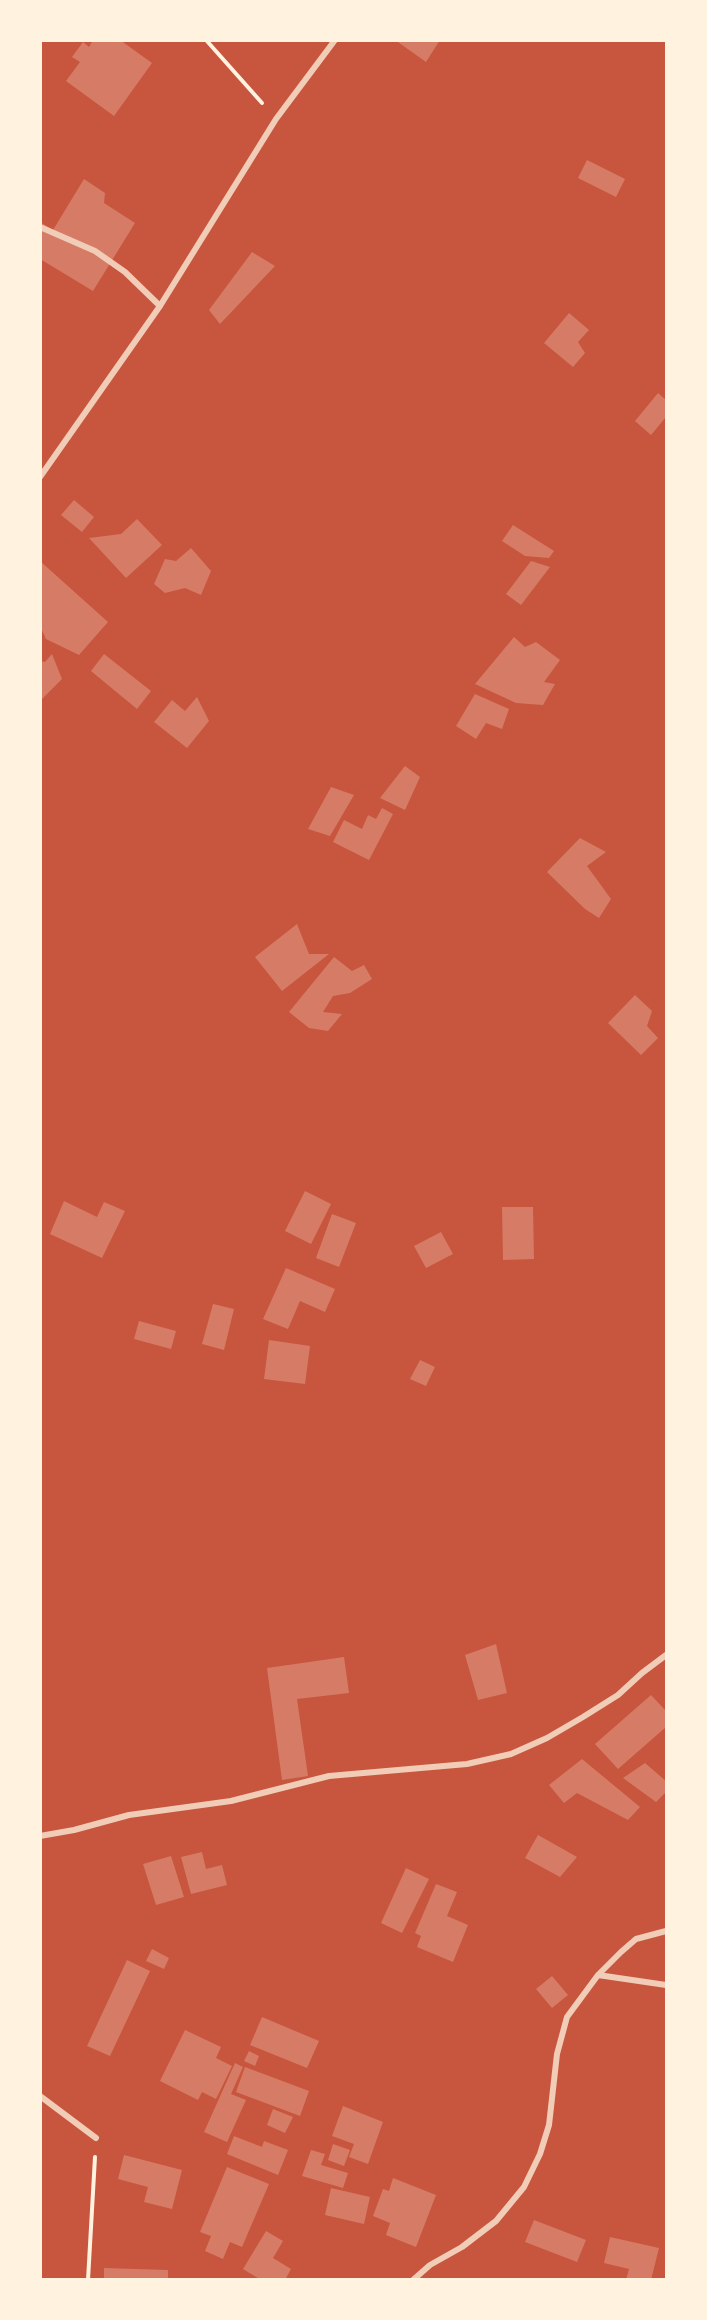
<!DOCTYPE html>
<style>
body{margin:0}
#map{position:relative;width:707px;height:2320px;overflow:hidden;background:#c8553d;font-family:"Crimson Pro",serif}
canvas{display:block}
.frame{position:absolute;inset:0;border:42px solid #fff3e0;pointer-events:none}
</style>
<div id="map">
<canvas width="707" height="2320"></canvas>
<div class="frame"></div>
</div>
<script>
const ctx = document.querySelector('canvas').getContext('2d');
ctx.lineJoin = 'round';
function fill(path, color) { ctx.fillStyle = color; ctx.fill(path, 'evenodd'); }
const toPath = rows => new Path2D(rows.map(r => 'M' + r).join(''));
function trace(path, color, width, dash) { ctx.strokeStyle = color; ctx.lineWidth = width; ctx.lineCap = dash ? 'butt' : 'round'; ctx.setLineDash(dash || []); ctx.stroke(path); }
const building = toPath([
 [93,40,120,40,152,63,114,116,66,81,80,62,72,57,83,42,89,47],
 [395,40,440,40,426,62],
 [587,160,625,179,616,197,578,178],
 [84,179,105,193,104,203,135,223,93,291,40,259,40,222,53,230],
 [252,252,275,266,220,324,209,310],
 [569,313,589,330,578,342,585,353,573,367,544,343],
 [658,393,666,400,666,417,651,435,635,421],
 [74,500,94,517,82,532,61,515],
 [137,519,162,545,126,578,89,538,121,534],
 [513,525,554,551,549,558,525,556,502,541],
 [191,548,211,571,201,595,185,588,165,593,154,584,165,559,176,561],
 [40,561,108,622,79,655,46,639,40,626],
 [531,561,550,567,521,605,506,594],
 [514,637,525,647,536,642,560,660,544,682,555,684,543,705,516,703,475,684],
 [52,654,62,679,40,701,40,661,45,662],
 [104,654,151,691,137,709,91,671],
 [475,694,509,709,502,729,486,723,476,739,456,726],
 [197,697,209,721,187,748,154,722,172,700,185,711],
 [405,766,420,777,405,810,380,798],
 [331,787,354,795,330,836,308,829],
 [382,808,393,814,369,860,333,842,344,820,362,829,368,815,376,819],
 [580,838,606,852,587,866,611,899,599,918,585,909,547,872],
 [297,924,309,954,329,954,282,991,255,957],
 [334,957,352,971,364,965,372,979,350,993,333,996,323,1012,342,1014,328,1031,309,1028,289,1012],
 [635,995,652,1011,647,1026,658,1038,641,1055,608,1023],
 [305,1191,331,1204,311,1244,285,1231],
 [64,1201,97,1217,104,1202,125,1211,102,1258,50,1234],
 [502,1207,533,1207,534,1259,503,1260],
 [332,1214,356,1223,339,1267,316,1258],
 [441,1232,453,1254,426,1268,414,1246],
 [286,1268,335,1289,325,1312,300,1301,288,1329,263,1319],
 [213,1304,234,1309,224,1350,202,1344],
 [139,1321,176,1331,171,1349,134,1339],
 [269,1340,310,1346,305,1384,264,1379],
 [420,1360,435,1367,426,1386,410,1379],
 [496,1644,507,1693,478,1700,465,1655],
 [344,1657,349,1693,297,1699,308,1776,282,1780,267,1668],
 [651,1695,666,1711,666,1727,618,1769,595,1744],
 [582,1759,640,1807,628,1820,577,1793,564,1803,549,1785],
 [645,1763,666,1781,666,1792,656,1802,623,1778],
 [538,1835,577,1857,560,1877,525,1858],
 [202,1852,206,1869,222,1865,227,1885,191,1894,181,1857],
 [171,1856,184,1897,156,1905,143,1864],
 [406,1868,429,1879,402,1933,381,1923],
 [436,1884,457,1892,447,1916,468,1925,453,1962,417,1947,421,1936,415,1933],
 [152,1949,169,1958,164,1969,146,1961],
 [127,1960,150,1971,110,2056,87,2046],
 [552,1976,568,1995,552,2008,536,1989],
 [262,2017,319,2041,307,2068,250,2045],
 [185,2030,221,2047,216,2058,232,2066,216,2099,202,2092,198,2100,160,2081],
 [249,2051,259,2056,255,2066,244,2061],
 [235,2063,243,2067,231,2094,246,2100,227,2142,204,2132],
 [245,2067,309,2091,300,2116,236,2092],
 [343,2106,383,2122,368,2164,349,2157,354,2144,332,2136],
 [273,2109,293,2117,285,2133,267,2125],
 [234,2136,262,2147,264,2141,288,2150,278,2175,227,2154],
 [333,2144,350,2150,344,2166,328,2160],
 [311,2150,325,2154,321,2165,348,2173,343,2188,302,2176],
 [124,2155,182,2170,172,2209,144,2202,148,2187,118,2179],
 [227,2167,269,2184,242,2247,230,2242,223,2259,205,2251,211,2236,200,2232],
 [393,2178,436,2195,416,2247,386,2235,390,2223,373,2216,383,2189,389,2191],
 [331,2188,370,2197,364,2224,325,2215],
 [534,2220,586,2240,577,2262,525,2242],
 [266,2231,283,2241,273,2258,291,2269,285,2280,261,2280,243,2269],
 [610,2237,659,2248,651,2280,626,2280,629,2269,604,2263],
 [104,2268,168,2270,168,2280,104,2280]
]);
const path = toPath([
 [206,40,262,103],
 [88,2280,95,2157]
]);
const minor = toPath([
 [40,227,95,251,125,272,160,306],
 [40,477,160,306,276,119,335,40],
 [40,1836,74,1830,129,1815,231,1801,329,1776,467,1764,511,1754,547,1738,583,1717,618,1695,642,1673,666,1655],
 [598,1975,666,1985],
 [40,2096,96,2138],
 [413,2280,430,2265,462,2247,496,2221,524,2187,540,2154,549,2125,557,2054,567,2017,598,1975,621,1952,636,1939,666,1931]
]);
fill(building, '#d67c66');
trace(path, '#fff3e0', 4);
trace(minor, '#f1ccb7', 6);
</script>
